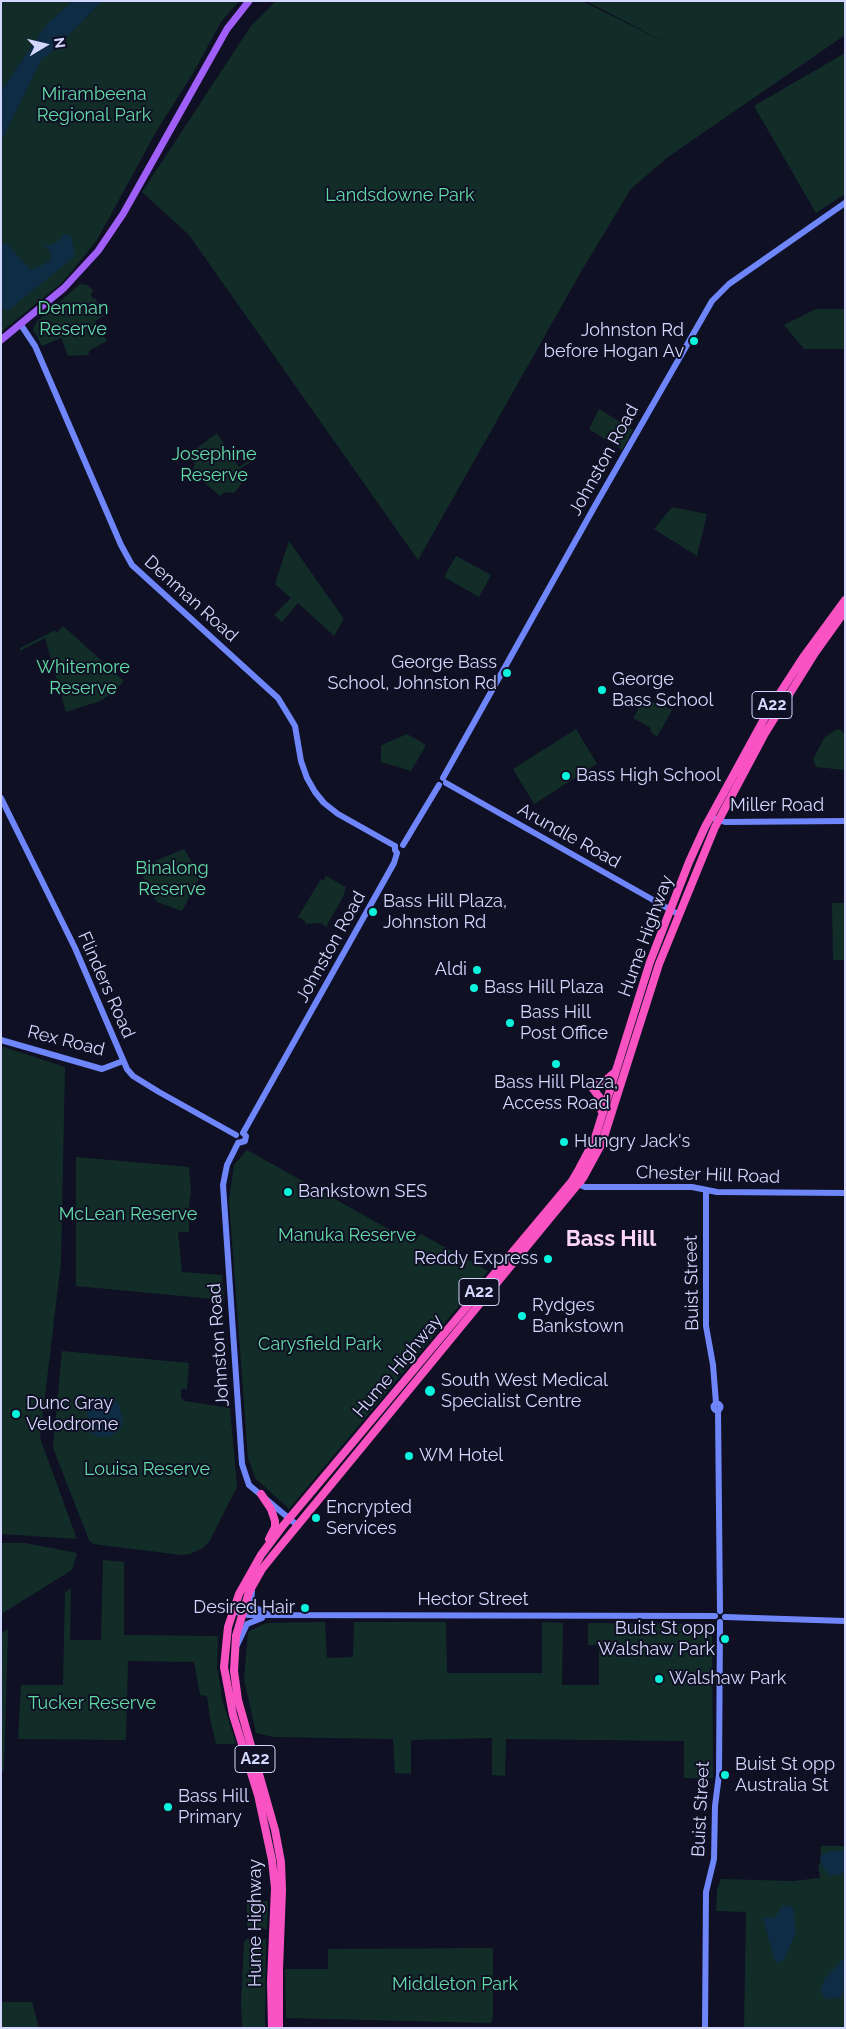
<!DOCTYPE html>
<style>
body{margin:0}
#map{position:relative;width:846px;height:2029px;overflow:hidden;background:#0f1024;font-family:Raleway,sans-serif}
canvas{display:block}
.frame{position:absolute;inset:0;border:2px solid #d3d7fd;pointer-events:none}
.north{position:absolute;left:20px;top:20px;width:50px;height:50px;-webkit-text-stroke:4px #0f1024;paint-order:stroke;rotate:81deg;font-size:14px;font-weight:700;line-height:20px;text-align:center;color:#d3d7fd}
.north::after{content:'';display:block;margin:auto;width:18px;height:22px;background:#d3d7fd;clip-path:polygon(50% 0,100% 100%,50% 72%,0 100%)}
</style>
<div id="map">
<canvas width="846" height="2029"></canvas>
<div class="frame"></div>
<div class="north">N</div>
</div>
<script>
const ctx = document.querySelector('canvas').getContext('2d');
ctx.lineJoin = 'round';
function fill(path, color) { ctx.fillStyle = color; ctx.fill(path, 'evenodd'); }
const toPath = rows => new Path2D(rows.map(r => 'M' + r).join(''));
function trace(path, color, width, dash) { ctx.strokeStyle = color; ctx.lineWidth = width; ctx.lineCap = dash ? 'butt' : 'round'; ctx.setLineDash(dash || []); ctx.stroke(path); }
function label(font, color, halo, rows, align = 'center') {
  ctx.font = font + ' Raleway,sans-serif'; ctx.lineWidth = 4; ctx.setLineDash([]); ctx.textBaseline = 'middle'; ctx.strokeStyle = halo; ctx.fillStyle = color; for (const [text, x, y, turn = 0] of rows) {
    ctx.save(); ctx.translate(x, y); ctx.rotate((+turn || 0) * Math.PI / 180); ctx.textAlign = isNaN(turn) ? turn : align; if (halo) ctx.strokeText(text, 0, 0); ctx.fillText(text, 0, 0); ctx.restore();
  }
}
const green = toPath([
 [1,1,73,1,48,23,1,91],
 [102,1,239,1,221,22,192,75,157,130,97,240,63,282,1,332,1,141,41,59,54,50],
 [276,1,582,1,675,47,586,1,845,1,845,35,668,157,631,189,582,270,418,560,189,235,142,192,251,26],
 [845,53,845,194,816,213,754,106],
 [80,284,87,285,93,290,91,295,93,299,95,298,104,316,95,321,107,341,90,350,88,355,68,356,61,338,42,346,35,332,33,333,33,329,37,321],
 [816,309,845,309,845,349,804,349,784,325],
 [599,409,633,430,622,450,589,429],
 [217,433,239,467,257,455,258,457,240,469,246,478,234,493,226,492,220,496,193,473,196,449],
 [672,507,707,514,697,556,654,529],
 [289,541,344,619,334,636,298,603,282,622,274,615,291,598,275,584],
 [456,556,491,575,479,597,444,577],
 [63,626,124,681,114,692,100,701,66,712,45,638,20,651,20,648,55,630,57,633],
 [644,700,649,703,650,700,663,708,665,706,672,710,657,737,650,731,651,728,633,718],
 [576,729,597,764,534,804,513,769],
 [837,729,841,730,845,735,845,770,816,767,813,759,825,737],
 [407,734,426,745,411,771,381,762,381,746,384,744],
 [184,849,198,872,199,879,182,911,157,902,138,868],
 [326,876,346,887,343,897,326,927,321,923,306,924,305,921,298,917,321,879,323,881],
 [832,903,845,903,845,960,833,960],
 [1,1046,65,1067,61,1262,40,1438,77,1539,1,1534],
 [247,1150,412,1242,421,1234,488,1271,289,1509,255,1478,248,1458,229,1200,234,1165],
 [76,1157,189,1167,191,1192,189,1206,189,1232,178,1232,182,1272,222,1275,224,1300,76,1286],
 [62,1351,189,1363,187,1389,181,1389,181,1398,185,1401,230,1408,237,1487,209,1542,203,1548,190,1554,182,1555,93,1544,89,1540,53,1448],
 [1,1543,25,1543,77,1553,72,1570,1,1614],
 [103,1560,124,1562,124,1635,218,1636,217,1667,220,1683,222,1699,236,1744,216,1744,210,1719,207,1696,200,1695,194,1662,128,1661,126,1740,18,1739,21,1685,63,1685,65,1592,71,1588,70,1640,101,1640],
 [325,1622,327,1658,353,1657,354,1622,446,1622,447,1673,542,1673,542,1622,563,1623,562,1685,599,1685,599,1645,588,1645,588,1623,712,1624,713,1778,684,1778,684,1741,506,1739,505,1776,492,1775,492,1738,411,1740,411,1774,395,1773,393,1739,273,1737,256,1733,244,1679,248,1632,266,1623],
 [8,1629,4,1771,1,1772,1,1633],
 [821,1846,845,1846,845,2028,744,2028,746,1912,716,1911,717,1890,721,1879,793,1881,820,1878,818,1865,820,1865],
 [247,1900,268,1901,267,1929,247,1929],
 [246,1939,266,1939,265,2028,242,2028,241,2002,244,1943],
 [491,1948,493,1949,493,2017,491,2023,286,2018,285,1969,328,1969,328,1949],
 [1,2002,32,2002,39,2028,1,2028]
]);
const water = toPath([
 [73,1,102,1,54,50,41,60,1,141,1,91,48,23],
 [64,233,71,236,75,256,9,310,3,309,1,308,1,243,7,244,31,270,50,261,51,258,50,251,43,244,51,245,59,240],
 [104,1396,118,1402,123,1419,121,1427,117,1432,111,1436,101,1437,94,1435,89,1430,86,1401,91,1398],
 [830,1851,845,1851,845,1871,838,1875,829,1876,822,1866,820,1856],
 [783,1905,793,1907,796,1932,784,1960,778,1963,774,1959,763,1917,774,1918],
 [842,1960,845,1960,843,1994,838,1998,826,1999,820,1992,824,1980]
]);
const secondary = toPath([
 [21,325,35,346,121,545,132,565,278,698,295,726,301,761,307,778,315,792,324,803,338,814,395,846],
 [443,778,596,504,712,301,729,284,845,203],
 [446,783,678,914],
 [1,798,75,948,127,1069,133,1076,159,1092,236,1135],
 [710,817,725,822,845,821],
 [403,845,439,785],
 [1,1040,102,1069,123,1061],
 [243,1133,394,863,397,853,395,850,395,846],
 [238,1143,227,1165,223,1185,242,1464,249,1485,297,1525],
 [238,1143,245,1141,246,1136,243,1133],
 [575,1183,585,1187,692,1187,717,1192,845,1193],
 [706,1191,706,1326,713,1365,716,1403],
 '713.5 1407a3.5 3.5 0 1 1 7 0a3.5 3.5 0 1 1-7 0Z',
 [718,1410,720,1611],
 [252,1591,251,1601,252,1606,267,1614],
 [233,1611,248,1615,268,1615,715,1616],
 [725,1617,845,1621],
 [237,1645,247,1624,262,1618],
 [705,2028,706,1892,714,1859,715,1806,719,1775,720,1622]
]);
const primary = toPath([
 [1,340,64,288,98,251,123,214,227,29,249,1]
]);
const highway = toPath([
 [594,1084,606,1080,614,1073],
 [591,1086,600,1098,601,1110],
 [261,1494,271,1509,275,1521,275,1527,269,1539],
 [272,2028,271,1982,275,1888,272,1860,258,1795,233,1715,224,1667,228,1627,239,1594,261,1555,282,1527,572,1181,579,1169,594,1141,650,962,689,862,705,827,769,710,804,656,845,600],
 [279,2028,279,1969,282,1890,281,1862,275,1830,238,1700,234,1671,236,1636,249,1592,262,1569,274,1554,583,1178,602,1143,659,964,715,827,764,735,815,653,845,611]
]);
const markers = [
 [694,341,5,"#09f3dd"],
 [507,673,5,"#09f3dd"],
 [602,690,5,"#09f3dd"],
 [566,776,5,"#09f3dd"],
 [373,912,5,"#09f3dd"],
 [477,970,5,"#09f3dd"],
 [474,988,5,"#09f3dd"],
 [510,1023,5,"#09f3dd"],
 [556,1064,5,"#09f3dd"],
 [564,1142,5,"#09f3dd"],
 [288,1192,5,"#09f3dd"],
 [548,1259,5,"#09f3dd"],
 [522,1316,5,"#09f3dd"],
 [430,1391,6,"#09f3dd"],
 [16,1414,5,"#09f3dd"],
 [409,1456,5,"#09f3dd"],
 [316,1518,5,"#09f3dd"],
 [305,1608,5,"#09f3dd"],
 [725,1639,5,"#09f3dd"],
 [659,1679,5,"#09f3dd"],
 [725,1775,5,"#09f3dd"],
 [168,1807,5,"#09f3dd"]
];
const shields = [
 [772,705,40],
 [479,1292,40],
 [255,1759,40]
];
const shieldNames = [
 ["A22",772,705],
 ["A22",479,1292],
 ["A22",255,1759]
];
const parkNames = [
 ["Mirambeena",94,95],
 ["Regional Park",94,116],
 ["Landsdowne Park",400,196],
 ["Denman",73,309],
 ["Reserve",73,330],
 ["Josephine",214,455],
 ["Reserve",214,476],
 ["Whitemore",83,668],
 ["Reserve",83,689],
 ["Binalong",172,869],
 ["Reserve",172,890],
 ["McLean Reserve",128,1215],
 ["Manuka Reserve",347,1236],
 ["Carysfield Park",320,1345],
 ["Louisa Reserve",147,1470],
 ["Tucker Reserve",92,1704],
 ["Middleton Park",455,1985]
];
const poiNames = [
 ["Johnston Rd",684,331,"right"],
 ["before Hogan Av",684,352,"right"],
 ["George Bass",497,663,"right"],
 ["School, Johnston Rd",497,684,"right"],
 ["George",612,680],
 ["Bass School",612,701],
 ["Bass High School",576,776],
 ["Bass Hill Plaza,",383,902],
 ["Johnston Rd",383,923],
 ["Aldi",467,970,"right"],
 ["Bass Hill Plaza",484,988],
 ["Bass Hill",520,1013],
 ["Post Office",520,1034],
 ["Bass Hill Plaza,",556,1083,"center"],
 ["Access Road",556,1104,"center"],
 ["Hungry Jack's",574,1142],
 ["Bankstown SES",298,1192],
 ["Reddy Express",538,1259,"right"],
 ["Rydges",532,1306],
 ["Bankstown",532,1327],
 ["South West Medical",441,1381],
 ["Specialist Centre",441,1402],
 ["Dunc Gray",26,1404],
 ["Velodrome",26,1425],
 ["WM Hotel",419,1456],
 ["Encrypted",326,1508],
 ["Services",326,1529],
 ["Desired Hair",295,1608,"right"],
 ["Buist St opp",715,1629,"right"],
 ["Walshaw Park",715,1650,"right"],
 ["Walshaw Park",669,1679],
 ["Buist St opp",735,1765],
 ["Australia St",735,1786],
 ["Bass Hill",178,1797],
 ["Primary",178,1818]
];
const streetNames = [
 ["Johnston Road",604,460,-61],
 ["Denman Road",191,599,42],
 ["Miller Road",777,806],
 ["Arundle Road",569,836,29],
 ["Hume Highway",646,936,-70],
 ["Johnston Road",331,947,-61],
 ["Flinders Road",106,985,66],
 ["Rex Road",66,1041,14],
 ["Chester Hill Road",708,1175,2],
 ["Buist Street",692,1283,-91],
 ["Johnston Road",219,1345,-94],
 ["Hume Highway",398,1366,-50],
 ["Hector Street",473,1600],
 ["Buist Street",701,1809,-87],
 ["Hume Highway",256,1923,-90]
];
const districtNames = [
 ["Bass Hill",611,1239]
];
fill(green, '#122d27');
fill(water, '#0e2c44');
trace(secondary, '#6e86fa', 6);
trace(primary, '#a15ff9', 7);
trace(highway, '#f953c3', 8);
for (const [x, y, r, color] of markers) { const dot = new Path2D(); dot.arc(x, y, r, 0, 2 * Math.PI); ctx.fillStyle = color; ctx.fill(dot); trace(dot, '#0f1024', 2); }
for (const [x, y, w] of shields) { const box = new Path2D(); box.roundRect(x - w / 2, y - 13.5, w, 27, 4); ctx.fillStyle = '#0f1024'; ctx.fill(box); trace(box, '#d3d7fd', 1); }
label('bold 16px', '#d3d7fd', null, shieldNames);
label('18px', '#62dba5', '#0f1024', parkNames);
label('18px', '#d3d7fd', '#0f1024', poiNames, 'left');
label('18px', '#d3d7fd', '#0f1024', streetNames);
label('bold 22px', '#fdd5f7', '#0f1024', districtNames);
</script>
